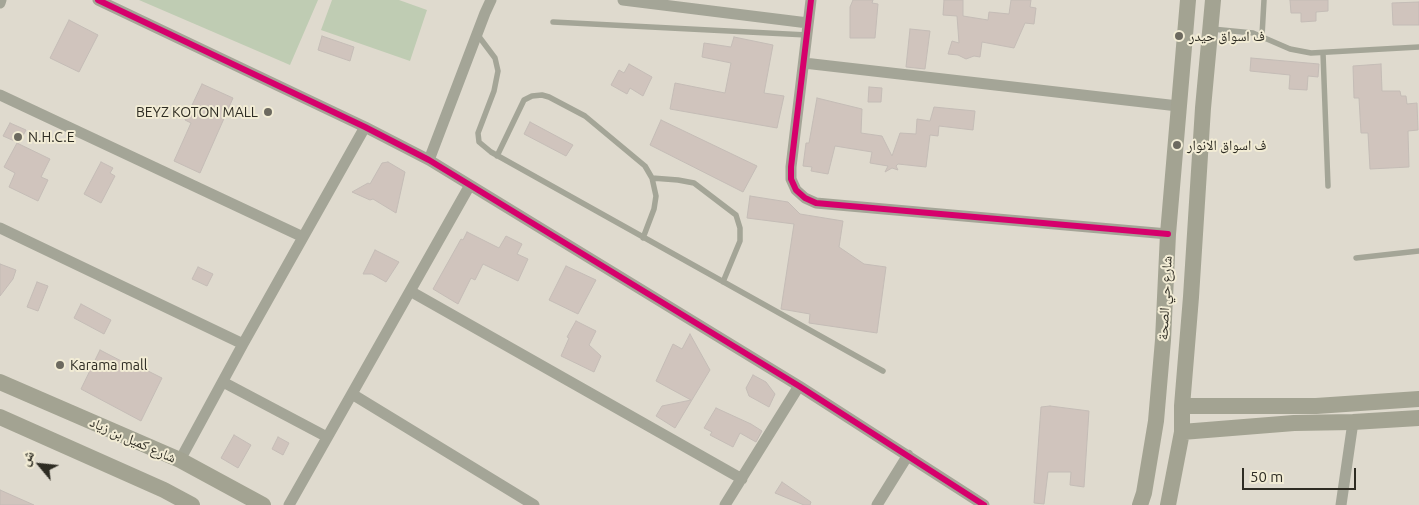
<!DOCTYPE html>
<meta charset="utf-8">
<style>
body{margin:0}
#map{position:relative;width:1419px;height:505px;overflow:hidden;background:#dfdace;font-family:Ubuntu,"Noto Naskh Arabic",sans-serif}
canvas{display:block}
.north{position:absolute;left:15px;top:440px;width:50px;height:50px;-webkit-text-stroke:4px #f2ecd5;paint-order:stroke;rotate:298deg;font-size:14px;font-weight:700;line-height:20px;text-align:center;color:#2e2c23}
.north::after{content:'';display:block;margin:auto;width:18px;height:22px;background:#2e2c23;clip-path:polygon(50% 0,100% 100%,50% 72%,0 100%)}
.scale{position:absolute;left:1242px;top:468px;width:114px;height:22px;box-sizing:border-box;border:2px solid #2e2c23;border-top:0;padding-left:6px;font-size:15px;line-height:18px;white-space:nowrap;color:#2e2c23;-webkit-text-stroke:4px #f2ecd5;paint-order:stroke}
</style>
<div id="map">
<canvas width="1419" height="505"></canvas>
<div class="north">ش</div>
<div class="scale">50 m</div>
</div>
<script>
const ctx = document.querySelector('canvas').getContext('2d');
ctx.lineJoin = 'round';
function fill(path, color) { ctx.fillStyle = color; ctx.fill(path, 'evenodd'); }
const toPath = rows => new Path2D(rows.map(r => 'M' + r).join(''));
function trace(path, color, width, dash) { ctx.strokeStyle = color; ctx.lineWidth = width; ctx.lineCap = dash ? 'butt' : 'round'; ctx.setLineDash(dash || []); ctx.stroke(path); }
function label(font, color, halo, rows, align = 'center') {
  ctx.font = font + ' Ubuntu,"Noto Naskh Arabic",sans-serif'; ctx.lineWidth = 4; ctx.setLineDash([]); ctx.textBaseline = 'middle'; ctx.strokeStyle = halo; ctx.fillStyle = color; for (const [text, x, y, turn = 0] of rows) {
    ctx.save(); ctx.translate(x, y); ctx.rotate((+turn || 0) * Math.PI / 180); ctx.textAlign = isNaN(turn) ? turn : align; if (halo) ctx.strokeText(text, 0, 0); ctx.fillText(text, 0, 0); ctx.restore();
  }
}
const green = toPath([
 [139,0,318,0,290,65],
 [332,0,399,0,427,10,410,61,321,30]
]);
const building = toPath([
 [853,0,873,0,872,3,878,4,875,38,850,38,850,7,853,0],
 [944,0,963,0,963,16,988,20,989,12,1009,14,1011,0,1031,0,1030,7,1036,8,1034,24,1025,23,1014,48,982,42,980,57,974,56,966,59,958,55,948,54,952,41,959,43,957,16,943,15,944,0],
 [1290,0,1328,0,1328,11,1316,12,1316,21,1301,22,1301,13,1291,13,1290,0],
 [1419,2,1419,25,1393,25,1392,3,1419,2],
 [69,20,98,35,79,72,50,58,69,20],
 [910,29,930,31,925,69,906,67,910,29],
 [322,36,354,47,350,61,318,50,322,36],
 [734,37,773,45,764,93,784,96,777,128,670,109,675,83,725,93,731,63,702,57,704,43,731,47,734,37],
 [1251,58,1319,64,1318,77,1308,76,1307,90,1289,89,1290,75,1250,71,1251,58],
 [629,64,652,77,643,96,630,88,627,94,611,85,619,70,624,73,629,64],
 [1381,64,1382,91,1400,91,1401,96,1406,96,1407,104,1417,103,1418,130,1408,131,1409,167,1370,169,1368,133,1361,133,1359,98,1354,98,1353,66,1381,64],
 [202,84,233,98,200,173,174,161,191,123,185,120,202,84],
 [869,87,882,88,881,102,868,102,869,87],
 [817,98,862,109,861,133,882,136,892,156,900,133,916,134,917,119,930,121,934,107,975,111,973,130,939,126,938,136,930,135,926,167,898,164,896,166,898,170,892,168,885,172,888,166,870,163,872,152,835,146,828,174,811,171,812,167,803,166,806,143,809,143,817,98],
 [661,120,757,166,743,192,650,145,661,120],
 [530,122,573,145,566,156,524,134,530,122],
 [10,123,26,130,19,143,3,136,10,123],
 [17,143,50,159,41,177,48,180,38,201,9,187,15,173,4,167,17,143],
 [101,162,113,168,110,173,115,176,101,203,84,194,101,162],
 [388,162,405,172,396,213,373,199,370,200,352,192,368,183,370,184,382,163,388,162],
 [750,196,788,202,800,214,843,221,839,247,864,264,886,267,877,333,809,323,810,314,781,309,794,224,747,218,750,196],
 [467,232,499,248,506,236,522,244,517,254,528,259,518,281,483,264,475,280,471,278,458,304,433,289,461,239,463,240,467,232],
 [375,250,399,262,386,282,372,274,363,274,375,250],
 [0,264,16,270,13,279,0,296,0,264],
 [566,266,596,280,578,314,549,300,566,266],
 [198,267,213,274,207,286,192,279,198,267],
 [37,282,48,286,38,311,27,307,37,282],
 [81,304,111,320,104,334,74,318,81,304],
 [576,321,596,331,589,345,601,356,594,372,561,356,569,338,567,337,576,321],
 [690,334,710,370,675,428,656,416,662,406,691,400,656,381,673,344,682,349,690,334],
 [100,350,131,366,132,363,162,378,141,421,81,389,100,350],
 [753,375,766,382,775,394,769,407,749,396,746,388,753,375],
 [1050,406,1089,411,1084,487,1070,485,1071,472,1048,472,1044,504,1034,503,1041,407,1050,406],
 [716,408,751,424,762,431,756,442,740,433,733,447,710,435,712,432,704,428,716,408],
 [234,435,251,445,238,468,221,458,234,435],
 [278,437,289,443,283,455,272,449,278,437],
 [782,482,811,502,810,505,804,505,775,493,782,482],
 [0,490,34,505,0,505,0,490]
]);
const lane = toPath([
 [553,22,807,35],
 [1212,29,1253,33,1290,49,1311,53,1419,47],
 [477,34,495,58,498,71,494,91,478,133,479,142,491,152,883,371],
 [1262,36,1264,0],
 [1323,53,1328,186],
 [497,156,524,100,532,96,542,95,549,97,585,116,645,166,652,178,656,196,654,209,643,238],
 [652,178,678,180,694,183,736,215,740,228,740,241,723,282],
 [1356,258,1419,251]
]);
const street = toPath([
 [98,0,365,127,429,160,799,386,984,505],
 [623,0,808,23],
 [811,0,791,167,791,179,796,190,805,198,816,203,827,204,1168,234],
 [0,3,1,0],
 [804,63,1178,106],
 [0,95,303,237],
 [429,160,485,13,491,0],
 [0,228,243,344],
 [410,291,742,479],
 [223,382,327,437],
 [352,394,534,505],
 [180,460,243,344,365,127],
 [289,505,470,185],
 [725,505,799,386],
 [877,505,908,455],
 [1341,505,1353,422]
]);
const secondary = toPath([
 [0,382,180,460,263,505],
 [1182,406,1316,406,1419,399],
 [0,417,164,490,192,505],
 [1182,432,1294,423,1353,422,1419,418],
 [1140,505,1144,493,1156,421,1163,340,1168,234,1188,0],
 [1168,505,1182,432,1182,406,1191,297,1203,108,1213,0]
]);
const cycleway = toPath([
 [98,0,365,127,429,160,799,386,984,505],
 [811,0,791,167,791,179,796,190,805,198,816,203,827,204,1168,234]
]);
const markers = [
 [1179,36,5,"#6c695f"],
 [268,112,5,"#6c695f"],
 [18,137,5,"#6c695f"],
 [1177,145,5,"#6c695f"],
 [60,365,5,"#6c695f"]
];
const poiNames = [
 ["ف اسواق حيدر",1189,36],
 ["BEYZ KOTON MALL",258,112,"right"],
 ["N.H.C.E",28,137],
 ["ف اسواق الانوار",1187,145],
 ["Karama mall",70,365]
];
const streetNames = [
 ["شارع حي الصحة",1165,298,-87],
 ["شارع كميل بن زياد",133,440,24]
];
fill(green, '#bfccb3');
fill(building, '#d0c4bd');
trace(building, '#c4bcb6', 1);
trace(lane, '#a4a597', 5.5);
trace(street, '#a4a597', 11);
trace(secondary, '#a3a392', 16);
trace(cycleway, '#d6006c', 6);
for (const [x, y, r, color] of markers) { const dot = new Path2D(); dot.arc(x, y, r, 0, 2 * Math.PI); ctx.fillStyle = color; ctx.fill(dot); trace(dot, '#f2ecd5', 2); }
label('14px', '#2e2c23', '#f2ecd5', poiNames, 'left');
label('14px', '#2e2c23', '#f2ecd5', streetNames);
</script>
